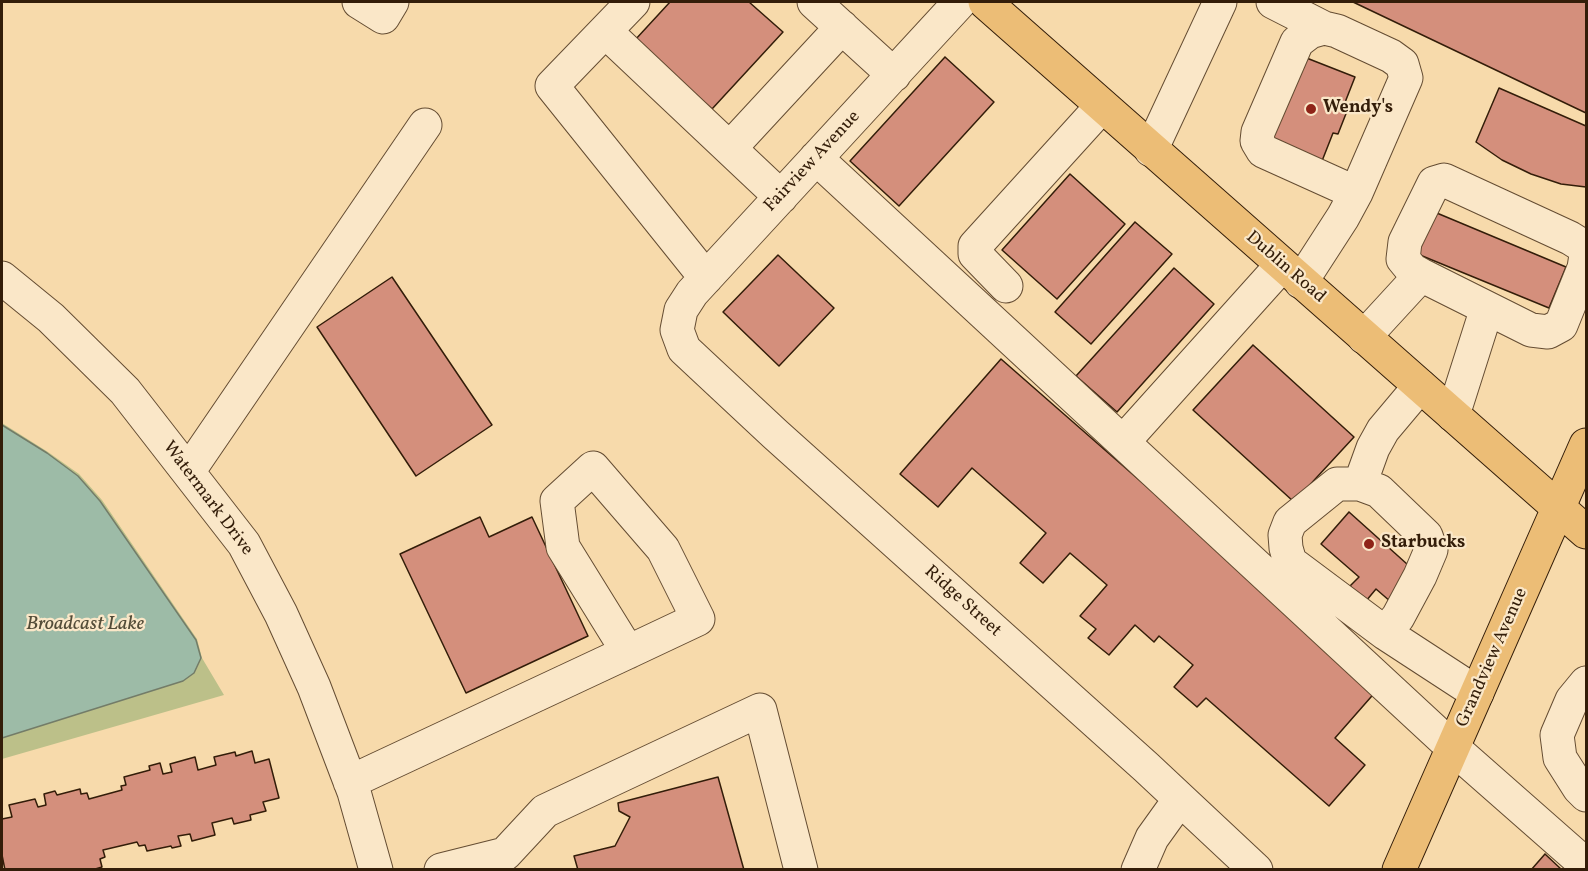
<!DOCTYPE html>
<style>
body{margin:0}
#map{position:relative;width:1588px;height:871px;overflow:hidden;background:#f7daab;font-family:Vollkorn,serif}
canvas{display:block}
.frame{position:absolute;inset:0;border:3px solid #331d09;pointer-events:none}
</style>
<div id="map">
<canvas width="1588" height="871"></canvas>
<div class="frame"></div>
</div>
<script>
const ctx = document.querySelector('canvas').getContext('2d');
ctx.lineJoin = 'round';
function fill(path, color) { ctx.fillStyle = color; ctx.fill(path, 'evenodd'); }
const toPath = rows => new Path2D(rows.map(r => 'M' + r).join(''));
function trace(path, color, width, dash) { ctx.strokeStyle = color; ctx.lineWidth = width; ctx.lineCap = dash ? 'butt' : 'round'; ctx.setLineDash(dash || []); ctx.stroke(path); }
function label(font, color, halo, rows, align = 'center') {
  ctx.font = font + ' Vollkorn,serif'; ctx.lineWidth = 4.5; ctx.setLineDash([]); ctx.textBaseline = 'middle'; ctx.strokeStyle = halo; ctx.fillStyle = color; for (const [text, x, y, turn = 0] of rows) {
    ctx.save(); ctx.translate(x, y); ctx.rotate((+turn || 0) * Math.PI / 180); ctx.textAlign = isNaN(turn) ? turn : align; if (halo) ctx.strokeText(text, 0, 0); ctx.fillText(text, 0, 0); ctx.restore();
  }
}
const green = toPath([
 [2,423,48,452,79,474,102,500,197,639,202,658,224,695,2,759,2,738,183,681,196,640,100,501,78,476,47,453,2,425]
]);
const water = toPath([
 [2,425,47,453,78,476,100,501,196,640,201,658,194,673,183,681,2,738,2,425]
]);
const building = toPath([
 [670,2,749,2,783,32,712,109,635,40,670,2],
 [1353,2,1586,2,1586,113,1353,2],
 [945,57,994,102,899,206,850,161,945,57],
 [1304,57,1355,77,1344,105,1349,106,1338,134,1333,133,1322,161,1271,141,1304,57],
 [1499,88,1586,126,1586,187,1561,184,1531,174,1502,160,1476,142,1499,88],
 [1070,174,1125,224,1057,299,1002,250,1070,174],
 [1432,211,1566,267,1549,308,1415,253,1432,211],
 [1135,222,1172,254,1091,344,1055,312,1135,222],
 [778,255,834,308,779,366,723,312,778,255],
 [1174,268,1214,304,1117,412,1076,376,1174,268],
 [392,277,492,425,416,476,317,327,392,277],
 [1253,345,1354,437,1294,502,1193,410,1253,345],
 [1001,359,1378,689,1335,738,1365,765,1329,806,1206,698,1197,707,1174,687,1193,665,1159,636,1154,642,1135,625,1109,655,1088,638,1096,629,1080,616,1107,585,1070,553,1043,583,1020,563,1046,533,972,468,938,507,900,474,1001,359],
 [1349,512,1417,573,1391,602,1376,589,1366,601,1350,586,1359,577,1321,544,1349,512],
 [480,517,489,537,532,517,588,636,466,693,400,554,480,517],
 [252,751,255,763,269,759,279,798,263,802,266,811,250,815,251,820,234,824,232,818,212,823,215,835,192,841,190,834,178,836,181,846,172,848,171,846,147,851,145,845,139,846,137,842,103,850,105,857,100,859,102,867,92,870,5,870,2,855,2,819,12,817,9,805,35,799,38,807,46,805,44,794,55,791,57,795,80,789,81,794,87,793,89,799,122,790,121,786,126,785,124,777,150,770,149,766,160,763,163,774,172,772,170,764,195,757,198,770,216,765,214,757,235,752,236,756,252,751],
 [718,777,744,870,578,870,574,856,615,846,630,817,619,811,618,803,718,777],
 [1545,854,1562,870,1531,870,1545,854]
]);
const minor = toPath([
 [359,2,383,17,392,2],
 [633,2,552,86,706,278],
 [814,2,894,75],
 [960,2,692,293,681,310,677,330,684,349,775,434,1146,767,1256,870],
 [1273,2,1324,28,1337,31,1391,56,1402,64,1406,78,1356,193,1343,217,1301,282],
 [1324,28,1310,32,1297,42,1258,132,1257,141,1263,151,1356,193],
 [605,31,781,197],
 [730,148,842,27],
 [1151,150,1220,2],
 [816,158,1453,748,1586,865],
 [1586,248,1570,238,1444,180,1434,183,1405,242,1403,259,1412,270,1421,275,1531,330,1548,332,1561,325,1584,268,1586,255],
 [2,278,51,318,125,391,244,544,281,614,314,687,354,792,376,870],
 [1006,286,975,254,975,246,1102,106],
 [1364,337,1421,275],
 [1453,415,1487,308],
 [1123,442,1282,265],
 [188,472,425,125],
 [1360,484,1373,448,1383,430,1420,386],
 [1385,633,1290,562,1286,548,1285,535,1290,522,1337,484,1360,484,1379,491,1426,536,1431,550,1420,576,1398,617,1385,633,1477,693],
 [1586,683,1572,700,1557,735,1560,758,1579,788,1586,795],
 [350,782,628,652,698,619,663,549,593,468,557,501,563,547,628,652],
 [441,870,505,854,545,811,760,710,801,870],
 [1138,870,1152,838,1180,799]
]);
const major = toPath([
 [985,2,1586,532],
 [1399,870,1586,445]
]);
const markers = [
 [1311,109,6,"#8f2418"],
 [1369,544,6,"#8f2418"]
];
const poiNames = [
 ["Wendy's",1323,109],
 ["Starbucks",1381,544]
];
const streetNames = [
 ["Fairview Avenue",813,162,-47],
 ["Dublin Road",1285,268,41],
 ["Watermark Drive",207,499,53],
 ["Ridge Street",962,602,42],
 ["Grandview Avenue",1493,658,-66]
];
const waterNames = [
 ["Broadcast Lake",85,625]
];
fill(green, '#bcc089');
fill(water, '#9dbba7');
trace(water, '#737c68', 1.5);
fill(building, '#d48f7c');
trace(building, '#331d09', 1.5);
trace(minor, '#644c32', 35);
trace(major, '#331d09', 35);
trace(minor, '#fae7c8', 33);
trace(major, '#ecbd76', 33);
for (const [x, y, r, color] of markers) { const dot = new Path2D(); dot.arc(x, y, r, 0, 2 * Math.PI); ctx.fillStyle = color; ctx.fill(dot); trace(dot, '#fae7c8', 2); }
label('bold 18px', '#331d09', '#fae7c8', poiNames, 'left');
label('18px', '#331d09', '#fae7c8', streetNames);
label('italic 20px', '#534c38', '#fae7c8', waterNames);
</script>
